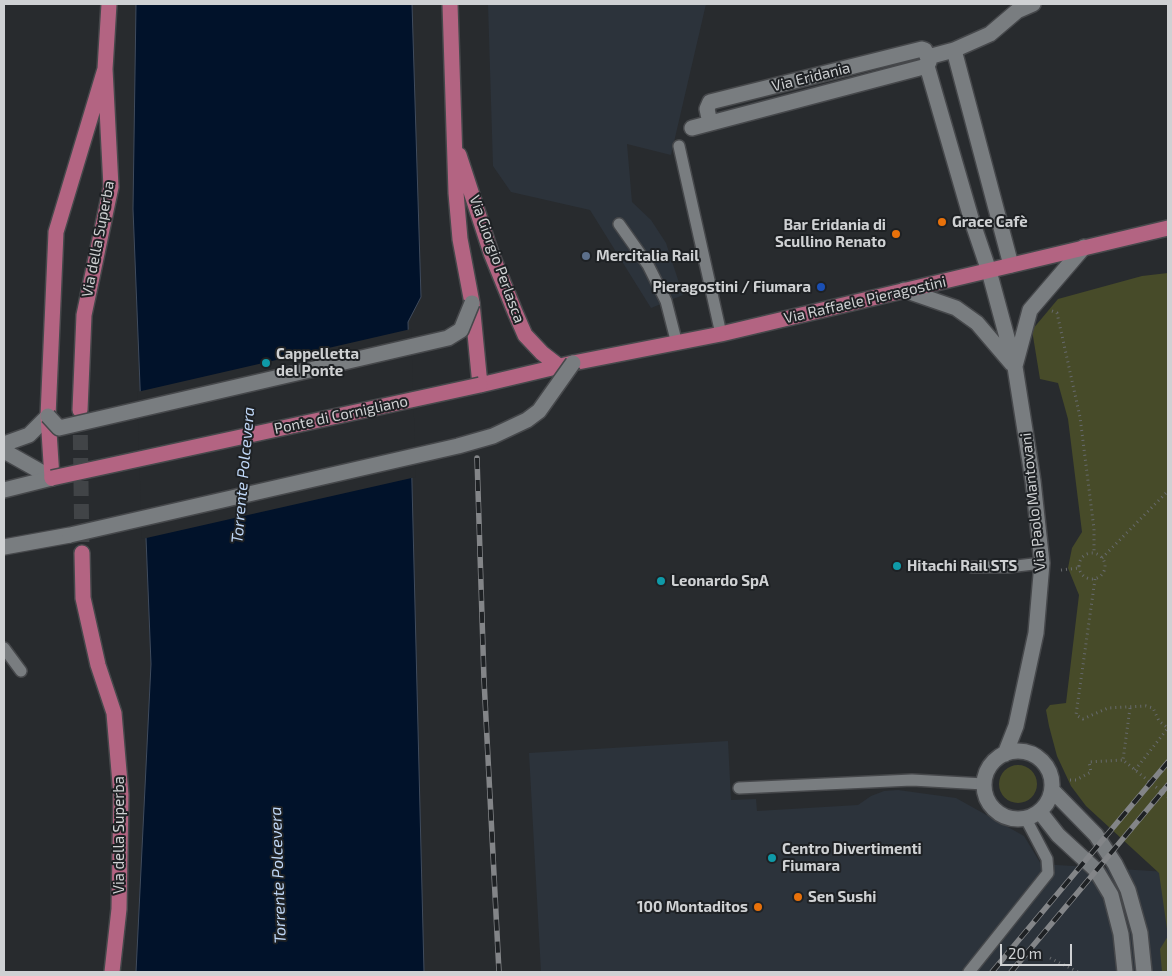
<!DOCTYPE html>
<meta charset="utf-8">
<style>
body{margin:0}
#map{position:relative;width:1172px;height:976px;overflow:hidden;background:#282b2e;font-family:"Exo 2",sans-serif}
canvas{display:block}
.frame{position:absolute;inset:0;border:5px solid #cfd1d3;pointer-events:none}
.scale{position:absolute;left:1000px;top:944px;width:72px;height:22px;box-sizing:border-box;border:2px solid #cfd1d3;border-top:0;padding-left:6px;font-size:15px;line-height:18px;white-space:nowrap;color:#cfd1d3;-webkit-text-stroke:4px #1e2124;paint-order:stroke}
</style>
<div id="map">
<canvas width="1172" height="976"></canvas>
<div class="frame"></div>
<div class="scale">20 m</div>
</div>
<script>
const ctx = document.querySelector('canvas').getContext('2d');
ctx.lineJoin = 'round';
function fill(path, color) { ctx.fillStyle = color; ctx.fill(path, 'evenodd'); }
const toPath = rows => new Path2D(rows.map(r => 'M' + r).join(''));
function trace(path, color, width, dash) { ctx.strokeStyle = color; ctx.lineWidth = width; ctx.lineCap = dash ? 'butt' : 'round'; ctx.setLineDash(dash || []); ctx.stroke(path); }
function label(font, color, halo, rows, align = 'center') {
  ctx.font = font + ' "Exo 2",sans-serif'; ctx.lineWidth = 4; ctx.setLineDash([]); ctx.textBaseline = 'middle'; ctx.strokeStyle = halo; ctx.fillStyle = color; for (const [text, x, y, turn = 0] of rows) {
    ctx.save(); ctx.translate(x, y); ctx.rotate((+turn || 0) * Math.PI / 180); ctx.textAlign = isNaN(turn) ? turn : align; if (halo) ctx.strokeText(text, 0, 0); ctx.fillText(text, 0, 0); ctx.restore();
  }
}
const built = toPath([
 [488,4,706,4,671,155,627,144,632,202,651,220,666,243,683,295,651,308,590,210,511,192,493,166],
 [728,741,731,800,756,799,757,811,858,805,871,796,884,791,898,790,956,798,1024,836,1041,864,1168,872,1168,972,541,972,529,753]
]);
const green = toPath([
 [1168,273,1168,972,1162,972,1160,949,1168,936,1159,873,1086,806,1071,786,1057,756,1049,726,1046,710,1050,705,1066,703,1079,595,1068,568,1072,548,1082,532,1068,419,1058,383,1040,379,1032,330,1058,299,1142,276],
 '999 784a19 19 0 1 1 38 0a19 19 0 1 1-38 0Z'
]);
const water = toPath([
 [136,4,412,4,421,297,408,322,424,972,136,972,151,664,133,209,136,4]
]);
const pier = toPath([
 [411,329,416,477,142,539,137,392]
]);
const primaryTunnel = toPath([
 [80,412,82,553]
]);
const path = toPath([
 [1052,311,1057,313,1080,417,1094,529,1094,553],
 '1079 566a13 13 0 1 1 26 0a13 13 0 1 1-26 0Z',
 [1102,558,1168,491],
 [1061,570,1079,568],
 [1095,579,1076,715,1083,719,1108,708,1146,706,1153,708,1159,721,1168,728],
 [1130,708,1123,760,1168,797],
 [1135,770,1168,728],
 [1070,780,1076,780,1091,772,1089,762,1123,760],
 [1050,958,1078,972]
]);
const lane = toPath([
 [679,146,721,334],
 [619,224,648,265,666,301,677,344],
 [972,567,1008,567,1042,563],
 [4,648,21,671],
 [739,788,912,780,984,784],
 [969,972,1048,873,1047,859,1026,819]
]);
const street = toPath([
 [954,50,1011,265],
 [928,57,954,50,990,34,1017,11,1033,4],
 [710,123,707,109,710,102,922,49,925,50,929,62,927,66,971,218,989,271],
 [692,128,927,66],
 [4,444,29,435,48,416],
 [4,451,52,478],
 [4,547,70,535]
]);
const secondary = toPath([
 [989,271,1015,367,1033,481,1042,563,1036,633,1016,726,1005,754],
 [904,290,956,308,977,323,1012,364],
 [1015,366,1030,310,1084,247],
 [4,490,52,478],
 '984 785a34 34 0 1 1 68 0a34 34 0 1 1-68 0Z',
 [1052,790,1096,835,1115,864,1128,890,1140,933,1144,972],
 [1040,812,1058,835,1096,870,1111,895,1121,934,1125,972]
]);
const primary = toPath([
 [450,4,456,193,460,239,472,303,480,385,573,363,721,334,1168,228],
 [459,155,491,253,515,312,525,335,542,353,560,367],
 [80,410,84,315,111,187,105,69,109,4],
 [52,478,48,416,56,232,105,69],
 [82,553,83,598,98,665,114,713,121,795,119,909,112,972]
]);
const rail = toPath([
 [477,458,484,680,499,972],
 [992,972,1168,762],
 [1011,972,1168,785]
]);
const streetBridge = toPath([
 [48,416,59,428,448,338,461,330,472,303],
 [70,535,458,446,493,436,527,420,539,411,573,363]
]);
const primaryBridge = toPath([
 [52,478,480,385]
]);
const markers = [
 [942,222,5,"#e8710a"],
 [896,234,5,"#e8710a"],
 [586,256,5,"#5c6f8a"],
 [821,287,5,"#1a4fb4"],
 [266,363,5,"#0f9aa8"],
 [897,566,5,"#0f9aa8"],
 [661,581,5,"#0f9aa8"],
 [772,858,5,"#0f9aa8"],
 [798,897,5,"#e8710a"],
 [758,907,5,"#e8710a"]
];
const streetNames = [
 ["Via Eridania",811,77,-14],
 ["Via della Superba",98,239,-79],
 ["Via Giorgio Perlasca",497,259,70],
 ["Via Raffaele Pieragostini",865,300,-13],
 ["Ponte di Cornigliano",341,415,-12],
 ["Via Paolo Mantovani",1033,502,-96],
 ["Via della Superba",119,835,-90]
];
const poiNames = [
 ["Grace Cafè",952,222],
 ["Bar Eridania di",886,225,"right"],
 ["Scullino Renato",886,242,"right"],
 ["Mercitalia Rail",596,256],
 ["Pieragostini / Fiumara",811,287,"right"],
 ["Cappelletta",276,354],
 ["del Ponte",276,371],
 ["Hitachi Rail STS",907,566],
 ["Leonardo SpA",671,581],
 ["Centro Divertimenti",782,849],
 ["Fiumara",782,866],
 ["Sen Sushi",808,897],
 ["100 Montaditos",748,907,"right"]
];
const waterNames = [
 ["Torrente Polcevera",243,475,-85],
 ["Torrente Polcevera",278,875,-92]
];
fill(built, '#2c333b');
fill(green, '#474b29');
fill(water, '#01122a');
trace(water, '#3f4b5d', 1);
fill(pier, '#282b2e');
trace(primaryTunnel, '#414447', 15, [15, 8]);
trace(lane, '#46484b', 14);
trace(street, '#46484b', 18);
trace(secondary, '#46484b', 18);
trace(primary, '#46484b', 18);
trace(path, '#676a6d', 3, [1, 4]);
trace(lane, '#797d80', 11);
trace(street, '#797d80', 15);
trace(secondary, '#797d80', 15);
trace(primary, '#b36482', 15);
trace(rail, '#838588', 5.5);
trace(rail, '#1e2124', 4, [11]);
trace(streetBridge, '#46484b', 18, []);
trace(primaryBridge, '#46484b', 18, []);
trace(streetBridge, '#797d80', 15);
trace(primaryBridge, '#b36482', 15);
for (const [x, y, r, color] of markers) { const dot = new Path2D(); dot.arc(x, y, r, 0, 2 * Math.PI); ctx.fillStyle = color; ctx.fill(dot); trace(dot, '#1e2124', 2); }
label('15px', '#cfd1d3', '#1e2124', streetNames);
label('bold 15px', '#cfd1d3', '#1e2124', poiNames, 'left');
label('italic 16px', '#c0d8f8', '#1e2124', waterNames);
</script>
